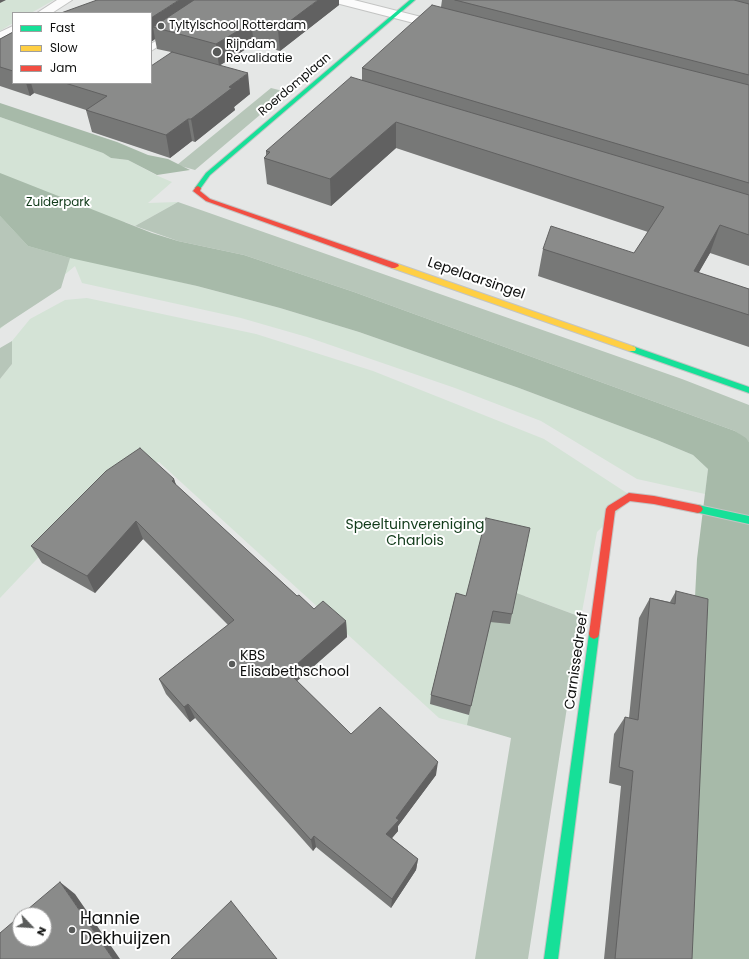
<!DOCTYPE html>
<style>
body{margin:0}
#map{position:relative;width:749px;height:959px;overflow:hidden;background:#e5e7e6;font-family:Poppins,sans-serif}
canvas{display:block}
.legend{position:absolute;left:12px;top:12px;width:140px;height:72px;box-sizing:border-box;background:#fff;border:1px solid #9f9f9f;margin:0;padding:5px 7px;list-style:none;font-size:12px;color:#0e0f0e}
.legend li{display:flex;align-items:center;gap:8px;height:20px}
.legend b{width:20px;border:1px solid #9f9f9f}
.north{position:absolute;left:12px;top:907px;width:40px;height:40px;box-sizing:border-box;background:#fff;border:1px solid #9f9f9f;border-radius:50%;rotate:115deg;font-size:11px;font-weight:700;line-height:16px;text-align:center;color:#0e0f0e}
.north::after{content:'';display:block;margin:auto;width:14px;height:18px;background:#595b5a;clip-path:polygon(50% 0,100% 100%,50% 72%,0 100%)}
</style>
<div id="map">
<canvas width="749" height="959"></canvas>
<ul class="legend">
<li><b style="height:5px;background:#16e098"></b>Fast</li>
<li><b style="height:5px;background:#ffcf43"></b>Slow</li>
<li><b style="height:5px;background:#f24e42"></b>Jam</li>
</ul>
<div class="north">N</div>
</div>
<script>
const ctx = document.querySelector('canvas').getContext('2d');
ctx.lineJoin = 'round';
function fill(path, color) { ctx.fillStyle = color; ctx.fill(path, 'evenodd'); }
const toPath = rows => new Path2D(rows.map(r => 'M' + r).join(''));
function trace(path, color, width, dash) { ctx.strokeStyle = color; ctx.lineWidth = width; ctx.lineCap = dash ? 'butt' : 'round'; ctx.setLineDash(dash || []); ctx.stroke(path); }
function label(font, color, halo, rows, align = 'center') {
  ctx.font = font + ' Poppins,sans-serif'; ctx.lineWidth = 4; ctx.setLineDash([]); ctx.textBaseline = 'middle'; ctx.strokeStyle = halo; ctx.fillStyle = color; for (const [text, x, y, turn = 0] of rows) {
    ctx.save(); ctx.translate(x, y); ctx.rotate((+turn || 0) * Math.PI / 180); ctx.textAlign = isNaN(turn) ? turn : align; if (halo) ctx.strokeText(text, 0, 0); ctx.fillText(text, 0, 0); ctx.restore();
  }
}
const green = toPath([
 [0,0,54,0,31,13,13,13,13,23,0,31],
 [0,117,103,153,111,158,128,160,158,176,172,182,148,203,178,202,135,226,125,222,112,266,197,286,280,308,359,332,519,388,657,440,693,455,708,469,705,494,637,479,541,421,455,388,307,337,241,318,82,283,75,266,0,329],
 [87,298,256,334,373,371,544,439,633,497,597,532,581,617,525,596,511,737,439,718,159,462,132,468,105,487,0,598,0,379,12,364,12,341,30,319,65,300]
]);
const forest = toPath([
 [271,88,287,92,195,170,177,165],
 [178,202,682,379,749,405,749,442,735,431,354,292,244,255,178,241,135,226],
 [0,216,28,246,70,258,61,288,0,328],
 [12,341,12,364,0,379,0,348],
 [495,585,581,617,528,959,475,959,511,738,467,725]
]);
const water = toPath([
 [0,103,117,142,148,155,168,159,190,170,157,175,128,160,111,158,103,153,0,117],
 [0,173,152,233,178,241,244,255,354,292,735,431,746,438,749,442,749,959,676,959,697,559,708,469,693,455,657,440,519,388,359,332,280,308,197,286,70,258,28,246,0,216]
]);
const lane = toPath([
 [173,30,177,33,176,35,151,51,151,44,173,30]
]);
const street = toPath([
 [57,0,72,0,52,13,37,13,57,0],
 [334,0,354,0,449,24,451,27,445,31,336,3,334,0],
 [13,26,13,35,0,41,0,32,13,26]
]);
const fast = toPath([
 [410,0,415,0,210,175,200,189,196,189,195,188,206,173,410,0],
 [632,346,749,387,749,393,629,351,628,349,629,347,632,346],
 [698,505,749,516,749,524,695,512,693,509,695,506,698,505],
 [594,629,598,631,599,634,558,959,544,959,589,634,590,631,594,629]
]);
const slow = toPath([
 [392,264,398,264,635,347,636,349,635,351,629,351,392,268,392,264]
]);
const jam = toPath([
 [198,186,201,188,200,191,210,199,398,264,399,266,395,268,392,268,206,201,193,191,196,187,198,186],
 [629,493,654,496,698,505,701,506,703,509,701,512,698,513,654,504,630,501,615,511,599,634,598,637,594,639,590,637,589,634,606,509,608,506,629,493]
]);
const wall = toPath([
 [442,0,749,0,749,266,710,253,698,273,749,289,749,347,538,276,543,249,634,253,648,232,396,148,331,206,267,184,264,158,266,155,266,151,362,80,362,68,441,7],
 [339,5,280,51,254,44,220,65,250,94,234,107,235,110,195,142,192,141,170,158,92,132,86,110,34,93,30,96,0,86,0,39,13,32,13,83,151,83,171,52,157,49,155,39,151,42,151,13],
 [174,479,176,485,297,596,314,609,346,621,347,637,297,681,351,734,436,775,398,826,398,831,392,838,418,859,416,870,391,908,316,847,313,851,195,718,190,722,166,694,159,679,228,625,143,539,95,593,42,563,31,546],
 [676,591,692,959,604,959,621,786,609,783,614,734,625,717,629,718,639,618,650,598,670,602],
 [456,593,512,614,510,624,490,622,469,715,430,704,431,695]
]);
const shadedWall = toPath([
 [0,0,6,0,0,3],
 [179,0,214,0,153,27,155,39,151,42,151,18],
 [318,0,339,0,339,5,280,51,278,30],
 [251,23,254,44,219,66,216,44],
 [248,73,250,94,234,107,235,110,195,142,191,119,229,87],
 [26,83,31,83,34,93,30,96],
 [188,119,192,141,170,158,166,135],
 [396,122,396,148,331,206,330,179],
 [720,225,710,253,686,295,694,271],
 [174,479,180,497,172,481],
 [136,521,143,539,95,593,87,576],
 [346,621,347,637,290,687,288,672],
 [188,704,195,718,190,722,184,707],
 [438,762,436,775,398,826,398,831,386,845,386,834,396,818],
 [314,836,316,847,313,851,311,840],
 [418,859,416,870,391,908,392,899],
 [60,882,75,894,120,959,113,959]
]);
const building = toPath([
 [97,0,179,0,151,18,151,13,61,13,97,0],
 [194,0,318,0,278,30,251,23,216,44,153,27,194,0],
 [455,0,734,0,749,4,749,75,455,0],
 [432,5,749,85,749,183,362,68,432,5],
 [13,32,13,71,0,67,0,39,13,32],
 [172,52,248,73,229,87,232,88,191,119,188,119,166,135,86,110,107,96,65,83,151,83,151,66,172,52],
 [351,77,749,195,749,235,720,225,694,271,749,289,749,315,543,249,551,226,634,253,664,207,396,122,330,179,264,158,270,152,266,151,351,77],
 [140,448,174,479,172,481,297,596,299,595,314,609,323,601,346,621,288,672,351,734,380,707,438,762,396,818,399,820,386,834,418,859,392,899,314,836,311,840,188,704,184,707,159,679,234,620,136,521,87,576,31,546,106,471,140,448],
 [486,518,530,528,512,614,493,611,471,706,431,695,456,593,466,596,486,518],
 [676,591,708,599,692,959,615,959,633,771,619,767,625,717,638,720,650,598,675,604,676,591],
 [60,882,113,959,0,959,0,933,20,916,20,939,44,939,44,915,21,915,60,882],
 [231,901,277,959,171,959,231,901]
]);
const markers = [
 [161,26,4,"#595b5a"],
 [217,52,5,"#595b5a"],
 [232,664,4,"#595b5a"],
 [72,930,4,"#595b5a"]
];
const farPoinames = [
 ["Tyltylschool Rotterdam",169,26],
 ["Rijndam",226,45],
 ["Revalidatie",226,59]
];
const farStreetnames = [
 ["Roerdomplaan",295,85,-40]
];
const farParknames = [
 ["Zuiderpark",58,203]
];
const streetNames = [
 ["Lepelaarsingel",476,279,19],
 ["Carnissedreef",577,661,-82]
];
const parkNames = [
 ["Speeltuinvereniging",415,525],
 ["Charlois",415,541]
];
const poiNames = [
 ["KBS",240,656],
 ["Elisabethschool",240,672]
];
const nearPoinames = [
 ["Hannie",80,920],
 ["Dekhuijzen",80,940]
];
fill(green, '#d4e3d6');
fill(forest, '#b7c6b9');
fill(water, '#a7baa9');
trace(lane, '#c3c4c3', 2);
trace(street, '#c3c4c3', 2);
trace(fast, '#c3c4c3', 2);
trace(slow, '#c3c4c3', 2);
trace(jam, '#c3c4c3', 2);
fill(lane, '#fbfbfb');
fill(street, '#fbfbfb');
fill(fast, '#16e098');
fill(slow, '#ffcf43');
fill(jam, '#f24e42');
fill(wall, '#777877');
fill(shadedWall, '#616161');
fill(building, '#8a8b8a');
trace(building, '#616161', 1);
for (const [x, y, r, color] of markers) { const dot = new Path2D(); dot.arc(x, y, r, 0, 2 * Math.PI); ctx.fillStyle = color; ctx.fill(dot); trace(dot, '#fff', 1.5); }
label('12px', '#0e0f0e', '#fff', farPoinames, 'left');
label('12px', '#0e0f0e', '#fff', farStreetnames);
label('12px', '#113b1a', '#fff', farParknames);
label('14px', '#0e0f0e', '#fff', streetNames);
label('14px', '#113b1a', '#fff', parkNames);
label('14px', '#0e0f0e', '#fff', poiNames, 'left');
label('17px', '#0e0f0e', '#fff', nearPoinames, 'left');
</script>
